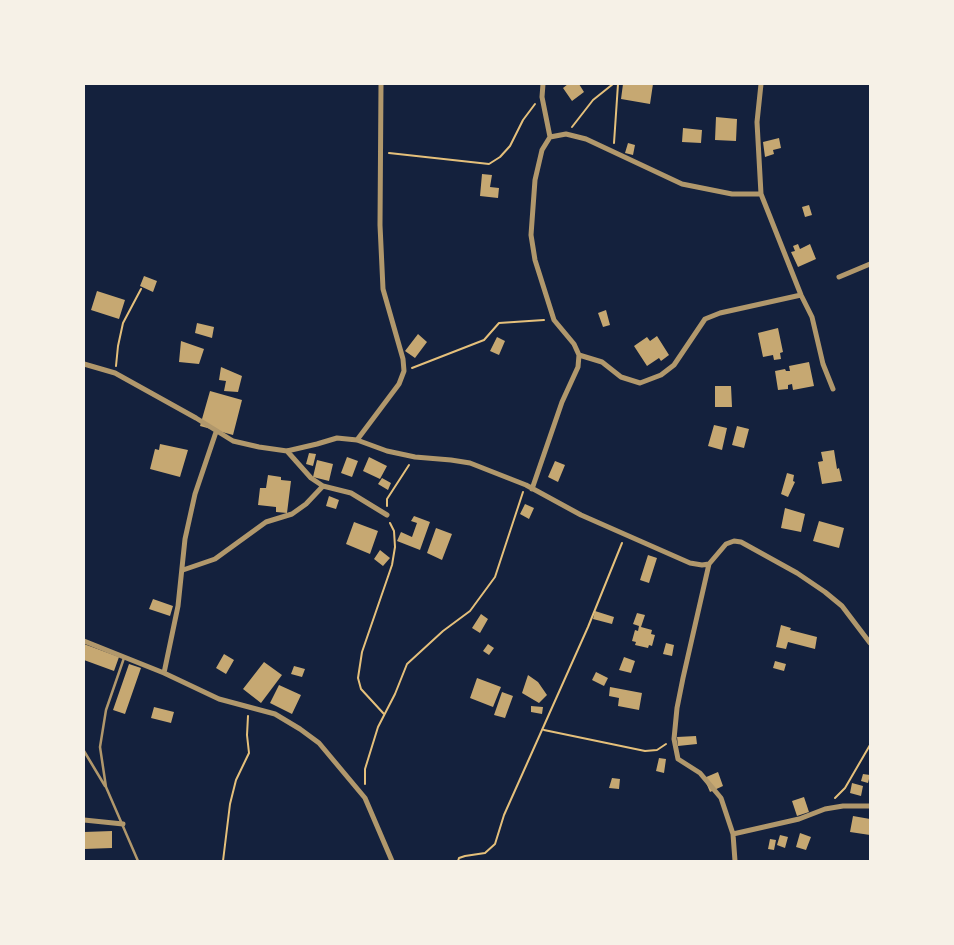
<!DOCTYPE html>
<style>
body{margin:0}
#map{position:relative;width:954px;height:945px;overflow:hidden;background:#14213d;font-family:Spectral,serif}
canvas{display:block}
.frame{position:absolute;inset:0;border:85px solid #f6f1e7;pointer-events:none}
</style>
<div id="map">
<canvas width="954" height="945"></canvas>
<div class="frame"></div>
</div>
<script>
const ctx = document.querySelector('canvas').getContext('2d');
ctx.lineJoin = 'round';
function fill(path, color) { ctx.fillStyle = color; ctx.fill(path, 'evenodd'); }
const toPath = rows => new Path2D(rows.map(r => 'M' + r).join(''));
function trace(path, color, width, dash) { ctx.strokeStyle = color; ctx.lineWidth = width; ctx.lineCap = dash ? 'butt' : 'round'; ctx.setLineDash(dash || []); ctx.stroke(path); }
const building = toPath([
 [568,84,579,84,584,92,572,101,563,88],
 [623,84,653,84,650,104,621,99],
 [716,117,737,119,736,141,715,140],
 [683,128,702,130,701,143,682,142],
 [779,138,781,148,773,150,774,154,765,157,763,142],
 [628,143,635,145,633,155,625,153],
 [482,174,492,175,490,187,499,188,498,198,480,196],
 [809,205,812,215,805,217,802,207],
 [798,244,800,249,810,244,816,259,798,267,791,252,795,251,793,246],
 [144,276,157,281,153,292,140,286],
 [97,291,125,300,119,319,91,310],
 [606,310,610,325,603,327,598,313],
 [197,323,214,327,212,338,195,333],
 [778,328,783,352,780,353,781,359,774,360,773,355,763,357,758,333],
 [418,334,427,342,415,358,405,351],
 [657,336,669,355,661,361,659,358,647,366,634,346,647,337,650,341],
 [497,337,505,341,499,355,490,351],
 [181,341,204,349,199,364,179,362],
 [809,362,814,386,793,390,792,384,788,385,788,389,778,390,775,371,785,369,786,371,790,371,789,366],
 [221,367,242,376,238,392,224,391,226,381,219,380],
 [715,386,731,386,732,407,715,407],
 [210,391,242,400,233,435,200,426],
 [714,425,727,428,722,450,708,446],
 [737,426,749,429,744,448,732,445],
 [160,444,188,450,180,477,150,469,155,449,159,450],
 [834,450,837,469,839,468,842,481,822,484,818,462,823,461,821,452],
 [309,453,316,454,313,466,306,464],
 [347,457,358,461,352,477,341,473],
 [369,457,387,466,380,479,363,471],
 [317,460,333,464,329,481,313,477],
 [555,461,565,465,558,482,548,477],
 [787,473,794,475,793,481,795,482,788,497,781,494],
 [268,475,281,477,281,480,291,481,287,513,276,512,276,507,258,505,260,488,266,488],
 [382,478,391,483,388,490,378,484],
 [329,496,339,500,336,509,326,506],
 [525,504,534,508,529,519,520,514],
 [785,508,805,514,801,532,781,528],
 [414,516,430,522,420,550,397,541,401,532,412,537,417,523,411,521],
 [819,521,844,528,839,548,813,541],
 [354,522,378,531,370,554,346,544],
 [436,528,452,534,442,560,427,553],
 [380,550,390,558,383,566,374,559],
 [648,555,657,558,649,583,640,580],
 [153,599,173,606,170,616,149,609],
 [595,611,614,617,612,624,593,619],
 [637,613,645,615,641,627,652,630,651,634,655,635,652,646,649,645,648,648,635,645,636,642,632,641,635,630,638,631,639,626,633,624],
 [481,614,488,619,480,633,472,628],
 [781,625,791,628,790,630,817,637,815,649,788,642,786,649,776,647],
 [666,643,674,645,672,656,663,654],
 [84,644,119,657,114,671,84,660],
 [488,644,494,648,489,655,483,651],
 [224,654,234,660,226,674,216,668],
 [624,657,635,661,631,673,619,670],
 [775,661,786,664,784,671,773,668],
 [264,662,282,675,261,703,243,689],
 [129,664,141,668,125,714,113,710],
 [294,666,305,669,302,677,291,674],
 [596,672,608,678,604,686,592,680],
 [528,675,538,682,547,695,539,703,522,693],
 [477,678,501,687,493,707,470,698],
 [279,685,301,695,292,714,270,703],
 [610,687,642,693,639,710,618,706,619,698,609,696],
 [502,692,513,696,505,718,494,715],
 [531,706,543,707,542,714,531,712],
 [154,707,174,712,171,723,151,718],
 [696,736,697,744,678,746,677,737],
 [659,758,666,759,664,773,656,771],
 [718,772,723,786,710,792,704,778],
 [863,774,870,775,868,783,861,781],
 [612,778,620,779,619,789,609,788],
 [852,783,863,786,861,796,850,793],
 [804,797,809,812,797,816,792,801],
 [853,816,870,819,870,835,850,832],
 [112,831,112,848,84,849,84,832],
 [800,833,811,837,806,850,796,847],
 [780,835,788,837,785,848,777,845],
 [770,839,776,840,774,850,768,849]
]);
const path = toPath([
 [572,127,593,100,613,84],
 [614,143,618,84],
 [389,153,489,164,500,157,510,146,523,120,535,104],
 [116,366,118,346,123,323,141,289],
 [412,368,484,340,499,323,544,320],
 [387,506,387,499,409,465],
 [384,714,361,689,358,678,362,652,392,565,395,547,394,531,390,523],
 [544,730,645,751,657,750,666,744],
 [365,784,365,769,378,727,395,694,407,664,443,631,470,611,495,577,523,492],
 [835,798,845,788,870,745],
 [223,861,230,804,236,780,249,753,247,735,248,716],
 [458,861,459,858,465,856,485,853,495,844,504,815,588,627,622,543]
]);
const service = toPath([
 [124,658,106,710,100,747,106,787,138,861],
 [84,751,105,786]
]);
const minor = toPath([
 [543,84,542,97,550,137],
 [761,84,757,122,761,194,801,295,812,317,823,364,833,389],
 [839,277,870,264],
 [579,355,602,362,621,377,640,383,661,375,674,365,705,319,720,313,801,295],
 [84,364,115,373,196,418,233,441,259,447,287,451,317,444,337,438,357,440,387,451,415,457,451,460,470,463,526,485,581,515,690,563,702,565,709,564,726,544,734,541,741,542,797,573,825,592,842,606,870,643],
 [357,440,399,384,404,371,403,359,383,289,380,225,381,84],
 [287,451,311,478,323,486,351,493,387,515],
 [532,489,562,402,578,367,579,355,574,344,554,320,535,260,531,235,535,180,542,150,550,137,566,134,586,139,682,184,732,194,761,194],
 [709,564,683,678,677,708,674,739,678,759,700,773,721,798,733,834,735,861],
 [183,570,215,559,266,522,292,514,306,504,323,486],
 [84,641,164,673,219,699,275,714,300,729,319,743,365,798,392,861],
 [164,673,178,606,185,539,195,494,216,432],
 [84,820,123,824],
 [733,834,799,819,825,809,843,806,870,806]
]);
fill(building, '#c6a872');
trace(path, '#e5c07b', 2);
trace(service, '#b1986c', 2.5);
trace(minor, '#b1986c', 5);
</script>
